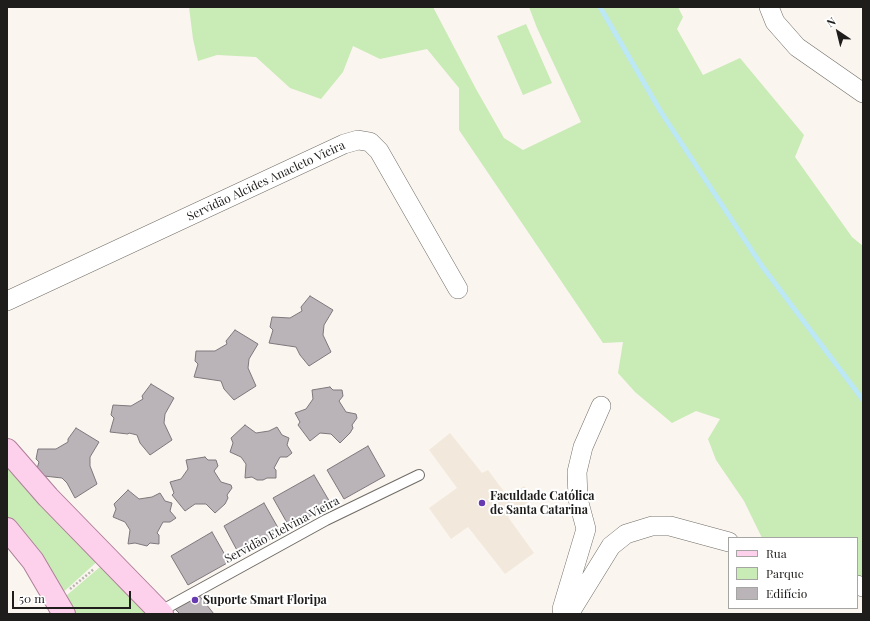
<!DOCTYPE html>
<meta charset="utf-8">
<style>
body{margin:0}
#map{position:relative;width:870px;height:621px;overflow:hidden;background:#faf5ef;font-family:"Playfair Display",serif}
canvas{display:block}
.frame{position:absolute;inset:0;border:8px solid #1f1d1b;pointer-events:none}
.legend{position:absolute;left:728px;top:537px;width:130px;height:72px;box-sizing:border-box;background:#fff;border:1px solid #a5a5a4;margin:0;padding:5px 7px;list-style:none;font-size:12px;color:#1f1d1b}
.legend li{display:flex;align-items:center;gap:8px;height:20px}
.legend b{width:20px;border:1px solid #a5a5a4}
.north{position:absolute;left:818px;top:12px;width:40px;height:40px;-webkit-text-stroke:3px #fff;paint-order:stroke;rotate:325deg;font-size:11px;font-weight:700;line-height:16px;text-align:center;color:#1f1d1b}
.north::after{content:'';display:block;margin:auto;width:14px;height:18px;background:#1f1d1b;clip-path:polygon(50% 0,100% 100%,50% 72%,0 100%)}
.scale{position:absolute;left:12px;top:591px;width:119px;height:18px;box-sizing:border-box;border:2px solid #1f1d1b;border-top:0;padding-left:5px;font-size:12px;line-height:14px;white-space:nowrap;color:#1f1d1b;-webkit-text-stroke:3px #fff;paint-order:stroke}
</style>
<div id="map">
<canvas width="870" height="621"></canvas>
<div class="frame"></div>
<ul class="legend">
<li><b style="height:5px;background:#fdd1eb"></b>Rua</li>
<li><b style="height:11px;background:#c9ebb6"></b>Parque</li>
<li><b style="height:11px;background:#bab4b9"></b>Edifício</li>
</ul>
<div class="north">N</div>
<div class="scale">50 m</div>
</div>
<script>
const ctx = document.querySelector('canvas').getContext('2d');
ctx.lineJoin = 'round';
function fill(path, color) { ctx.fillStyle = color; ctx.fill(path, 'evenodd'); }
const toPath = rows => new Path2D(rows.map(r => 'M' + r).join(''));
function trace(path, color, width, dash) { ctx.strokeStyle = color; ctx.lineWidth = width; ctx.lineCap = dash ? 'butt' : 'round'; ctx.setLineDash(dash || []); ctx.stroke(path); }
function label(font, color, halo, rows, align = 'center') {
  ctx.font = font + ' "Playfair Display",serif'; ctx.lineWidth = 4; ctx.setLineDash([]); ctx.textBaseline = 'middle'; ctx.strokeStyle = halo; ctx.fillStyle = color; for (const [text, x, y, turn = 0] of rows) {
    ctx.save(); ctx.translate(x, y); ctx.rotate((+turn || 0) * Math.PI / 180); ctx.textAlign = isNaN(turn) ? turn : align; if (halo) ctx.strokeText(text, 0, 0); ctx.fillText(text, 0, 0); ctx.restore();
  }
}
const built = toPath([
 [450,433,482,473,488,470,508,497,524,486,534,498,508,517,534,553,505,574,468,527,451,539,429,508,457,488,429,450]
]);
const green = toPath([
 [189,7,433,7,476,89,504,138,523,150,581,122,537,28,529,7,678,7,683,17,677,29,703,75,740,58,804,135,795,157,852,237,863,246,863,579,857,577,857,538,762,538,744,501,716,460,708,439,720,419,696,411,672,423,635,392,618,373,623,342,603,343,459,130,459,88,427,49,380,59,353,46,343,72,321,99,290,88,256,57,217,55,198,61,193,39],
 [526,24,552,83,523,95,497,36],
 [7,456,101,558,59,596,7,525],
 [107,561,154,614,68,614,60,601]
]);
const stream = toPath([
 [600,7,661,112,762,266,863,400]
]);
const building = toPath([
 [310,296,333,310,324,325,323,335,331,352,309,366,300,355,296,347,269,343,273,330,270,327,272,317,290,318,302,311,301,307,310,296],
 [235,330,258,344,249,359,248,368,256,386,234,400,224,389,221,381,194,377,198,364,195,361,196,351,215,351,227,344,226,341,235,330],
 [151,384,174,398,165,414,164,423,172,440,150,455,140,443,137,435,129,433,128,434,110,432,114,418,111,415,113,405,131,406,143,399,142,396,151,384],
 [330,387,333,390,342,390,343,396,339,401,346,412,356,414,357,418,352,425,353,428,350,433,340,443,331,434,320,433,310,441,298,425,300,422,295,413,306,409,313,399,312,390,330,387],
 [245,425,256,433,269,431,277,427,282,435,289,438,287,445,292,453,287,457,280,457,274,468,276,470,276,478,267,478,263,480,257,480,252,477,245,478,246,464,241,457,230,452,233,443,231,438,245,425],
 [76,428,99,442,90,457,90,466,97,484,75,498,67,483,62,478,35,475,39,462,36,459,38,449,56,449,68,442,68,439,76,428],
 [368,446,385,476,344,499,327,470,368,446],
 [205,457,208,460,216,460,218,466,214,471,221,482,231,485,232,488,227,495,228,498,225,504,215,513,206,504,195,504,185,511,172,495,174,493,170,482,181,479,188,469,186,460,205,457],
 [314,475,331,504,290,528,273,498,314,475],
 [128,490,139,499,152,497,160,493,165,501,172,503,170,511,176,518,170,522,163,522,157,533,159,535,159,544,150,543,147,546,135,543,128,544,130,530,125,522,113,517,116,509,114,504,128,490],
 [264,503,281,533,240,556,224,526,264,503],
 [212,532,229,562,188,585,171,556,212,532],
 [198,594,214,614,180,614,174,608,198,594]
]);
const path = toPath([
 [70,589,94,569]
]);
const lane = toPath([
 [159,612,326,520,419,475]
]);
const street = toPath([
 [769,7,775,22,797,47,863,93],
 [7,301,344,144,358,140,370,142,379,151,458,289],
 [857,585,863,587],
 [563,614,562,609,586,529,578,499,577,472,583,447,601,406],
 [569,614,611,546,626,534,652,526,670,526,729,542]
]);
const primary = toPath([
 [7,450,48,497,162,614],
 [7,529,33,561,64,614]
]);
const markers = [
 [482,503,4,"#683ab1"],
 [195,600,4,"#683ab1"]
];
const streetNames = [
 ["Servidão Alcides Anacleto Vieira",266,181,-25],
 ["Servidão Etelvina Vieira",282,530,-28]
];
const poiNames = [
 ["Faculdade Católica",490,496],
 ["de Santa Catarina",490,510],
 ["Suporte Smart Floripa",203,600]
];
fill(built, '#f2e9dc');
fill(green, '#c9ebb6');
trace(stream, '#bce7f5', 5);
fill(building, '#bab4b9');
trace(building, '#7e787d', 1);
trace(lane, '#706c66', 12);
trace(street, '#706c66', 20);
trace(primary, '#ae7e99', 24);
trace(path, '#b8b4af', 2.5, [2, 2]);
trace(lane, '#fff', 10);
trace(street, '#fff', 19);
trace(primary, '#fdd1eb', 22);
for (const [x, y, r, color] of markers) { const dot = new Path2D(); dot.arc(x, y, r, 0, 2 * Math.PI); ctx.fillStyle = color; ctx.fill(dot); trace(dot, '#fff', 1.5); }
label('12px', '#1f1d1b', '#fff', streetNames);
label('bold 12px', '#1f1d1b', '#fff', poiNames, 'left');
</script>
